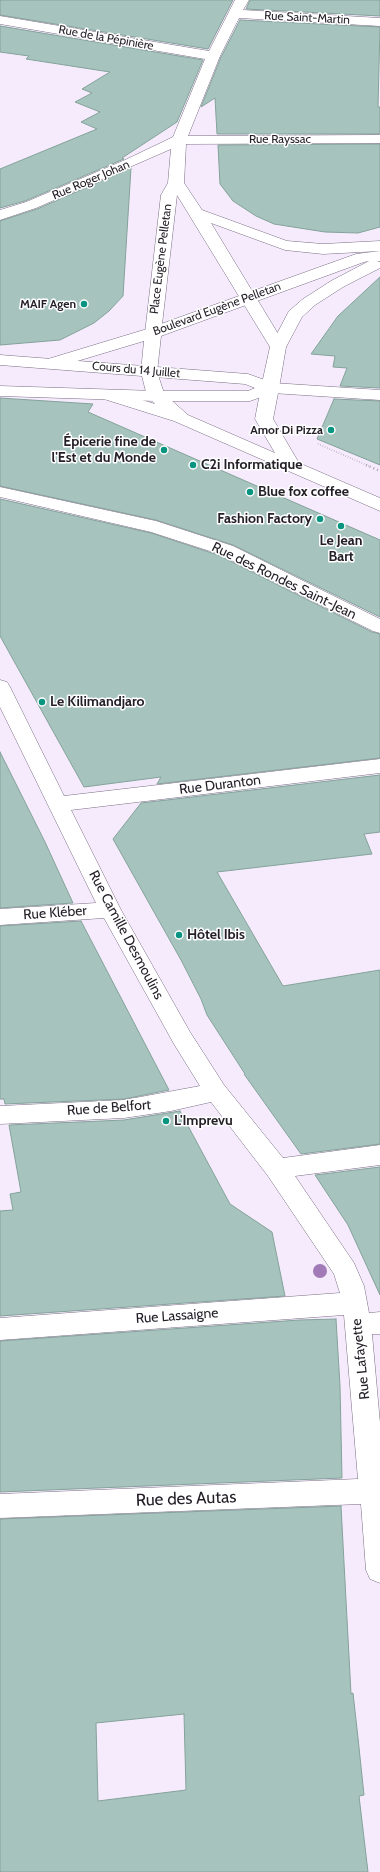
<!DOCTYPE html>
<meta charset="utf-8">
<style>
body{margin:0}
canvas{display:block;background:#f5ebfd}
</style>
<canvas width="380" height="1872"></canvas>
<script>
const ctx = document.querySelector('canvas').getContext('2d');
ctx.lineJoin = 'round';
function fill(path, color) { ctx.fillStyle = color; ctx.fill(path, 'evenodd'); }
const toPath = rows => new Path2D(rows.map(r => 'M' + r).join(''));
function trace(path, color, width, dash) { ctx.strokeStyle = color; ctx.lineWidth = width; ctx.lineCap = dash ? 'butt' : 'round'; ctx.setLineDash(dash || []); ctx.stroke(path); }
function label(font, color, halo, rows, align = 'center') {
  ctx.font = font + ' Cabin,sans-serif'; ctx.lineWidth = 3; ctx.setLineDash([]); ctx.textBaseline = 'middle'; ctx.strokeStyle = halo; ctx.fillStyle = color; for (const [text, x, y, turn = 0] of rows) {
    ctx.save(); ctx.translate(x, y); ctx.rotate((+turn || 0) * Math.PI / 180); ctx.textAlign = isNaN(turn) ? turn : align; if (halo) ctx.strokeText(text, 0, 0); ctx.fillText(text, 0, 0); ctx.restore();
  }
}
const building = toPath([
 [0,0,233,0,208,49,0,15,0,0],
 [250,0,380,0,380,16,246,9,250,0],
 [240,20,380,27,378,107,380,107,380,134,217,134,215,98,201,107,221,57,240,20],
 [0,26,203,60,177,122,122,158,124,159,25,201,0,208,0,169,97,129,81,122,100,112,75,102,92,93,82,89,110,72,26,59,29,56,0,52,0,26],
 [380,144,380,227,358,233,325,232,274,224,256,216,233,201,220,184,218,145,380,144],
 [131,168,123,296,109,311,94,323,60,340,0,345,0,221,37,209,131,168],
 [380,277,380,388,340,386,347,368,333,367,335,356,311,354,338,316,380,277],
 [0,398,93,404,88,412,380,540,380,617,233,545,156,520,0,486,0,398],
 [334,399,380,401,380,465,317,439,334,399],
 [0,499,151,533,218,555,372,632,380,634,380,758,157,784,161,777,84,787,0,636,0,499],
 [0,752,45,842,73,903,0,908,0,752],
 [380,775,380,832,364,834,372,854,217,872,283,986,380,970,380,1144,301,1154,244,1074,245,1074,207,1015,201,999,181,960,113,839,141,803,380,775],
 [81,921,169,1090,124,1099,5,1104,4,1099,0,1099,0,926,81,921],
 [180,1111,230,1204,272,1232,285,1296,0,1316,0,1211,13,1210,10,1194,21,1192,9,1125,124,1120,180,1111],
 [380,1167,380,1295,348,1225,315,1175,380,1167],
 [336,1319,340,1386,342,1478,0,1492,0,1341,299,1320,336,1319],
 [341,1506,351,1694,353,1693,358,1738,364,1795,359,1796,368,1872,0,1872,0,1519,341,1506],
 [184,1714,186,1790,98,1801,96,1723,184,1714]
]);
const pathFar1 = toPath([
 [318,444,369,466]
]);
const path = toPath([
 [366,465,380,471]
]);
const street = toPath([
 [235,0,249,0,243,10,380,18,380,26,239,18,220,56,188,136,380,135,380,143,186,144,184,183,202,210,287,241,323,244,380,241,380,251,323,254,285,250,211,223,286,347,284,351,278,352,272,351,270,347,177,195,161,333,159,337,153,338,147,337,145,333,161,195,168,183,171,149,36,208,0,220,0,210,26,202,125,160,173,137,205,59,0,24,0,16,209,51,235,0],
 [270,383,276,384,279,388,273,419,299,463,380,498,380,511,174,421,104,399,101,395,104,391,110,390,155,404,147,396,150,392,156,391,162,392,188,415,275,453,255,419,261,388,264,384,270,383],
 [0,487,156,521,233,546,380,619,380,633,373,631,219,554,151,532,0,497,0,487],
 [0,680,7,682,10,687,64,796,380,759,380,773,71,810,121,910,190,1032,224,1085,283,1158,380,1145,380,1165,295,1176,354,1263,364,1286,369,1313,380,1312,380,1334,372,1334,380,1423,380,1583,370,1579,366,1570,361,1504,0,1518,0,1494,358,1479,344,1315,0,1340,0,1318,340,1293,334,1274,268,1176,211,1102,171,1111,124,1118,0,1124,0,1106,124,1100,200,1086,174,1044,104,918,0,925,0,909,96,903,0,707,0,680]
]);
const secondary = toPath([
 [380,251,380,261,377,261,380,262,380,268,343,287,315,305,302,317,286,347,279,388,276,392,270,393,264,392,261,388,270,347,289,311,303,299,331,281,369,261,364,262,161,336,157,372,165,396,162,400,156,401,150,400,147,396,141,372,144,341,54,368,48,367,46,363,48,359,147,329,356,254,380,251]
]);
const primary = toPath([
 [0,355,248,374,273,383,380,390,380,400,272,393,250,401,156,401,0,396,0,386,156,391,248,391,255,388,245,384,0,365,0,355]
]);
const trees = [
 [320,1271]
];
const markers = [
 [84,304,4,"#089480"],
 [331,430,4,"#089480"],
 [164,450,4,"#089480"],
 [193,465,4,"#089480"],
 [250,492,4,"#089480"],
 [320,519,4,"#089480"],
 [341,526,4,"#089480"],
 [42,702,4,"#089480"],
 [179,935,4,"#089480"],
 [166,1121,4,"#089480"]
];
const farStreetnames = [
 ["Rue Saint-Martin",307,18,3],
 ["Rue de la Pépinière",106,38,10],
 ["Rue Rayssac",280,139],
 ["Rue Roger Johan",91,180,-23],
 ["Place Eugène Pelletan",161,259,-83],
 ["Boulevard Eugène Pelletan",217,309,-20],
 ["Cours du 14 Juillet",136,370,5]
];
const farPoinames = [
 ["MAIF Agen",76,304],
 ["Amor Di Pizza",323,430]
];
const poiNames = [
 ["Épicerie fine de",156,442,"right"],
 ["l'Est et du Monde",156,458,"right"],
 ["C2i Informatique",201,465],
 ["Blue fox coffee",258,492],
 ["Fashion Factory",312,519,"right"],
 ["Le Jean",341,541,"center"],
 ["Bart",341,557,"center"],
 ["Le Kilimandjaro",50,702],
 ["Hôtel Ibis",187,935],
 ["L'Imprevu",174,1121]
];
const streetNames = [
 ["Rue des Rondes Saint-Jean",284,581,26],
 ["Rue Duranton",220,785,-7],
 ["Rue Kléber",55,913,-4],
 ["Rue Camille Desmoulins",126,935,62],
 ["Rue de Belfort",109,1108,-4],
 ["Rue Lassaigne",177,1316,-4],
 ["Rue Lafayette",361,1359,-96]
];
const nearStreetnames = [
 ["Rue des Autas",186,1499,-2]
];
fill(building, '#a6c4bd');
trace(building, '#84a29a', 1);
trace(street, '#7a6e83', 1);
trace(secondary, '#7a6e83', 1);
trace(primary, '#7a6e83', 1);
trace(pathFar1, '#aaa1b0', 2, [0.5, 2]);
trace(path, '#aaa1b0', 2.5, [1, 3]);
fill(street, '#fff');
fill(secondary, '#fff');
fill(primary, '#fff');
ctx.fillStyle = '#a27ab8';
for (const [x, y] of trees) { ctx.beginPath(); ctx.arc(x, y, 7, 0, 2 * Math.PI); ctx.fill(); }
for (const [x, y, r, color] of markers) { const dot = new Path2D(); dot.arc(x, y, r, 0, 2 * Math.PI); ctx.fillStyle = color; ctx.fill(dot); trace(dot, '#fff', 1.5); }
label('12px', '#241f27', '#fff', farStreetnames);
label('bold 12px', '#241f27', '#fff', farPoinames, 'right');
label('bold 14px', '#241f27', '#fff', poiNames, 'left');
label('14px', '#241f27', '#fff', streetNames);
label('17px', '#241f27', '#fff', nearStreetnames);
</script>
